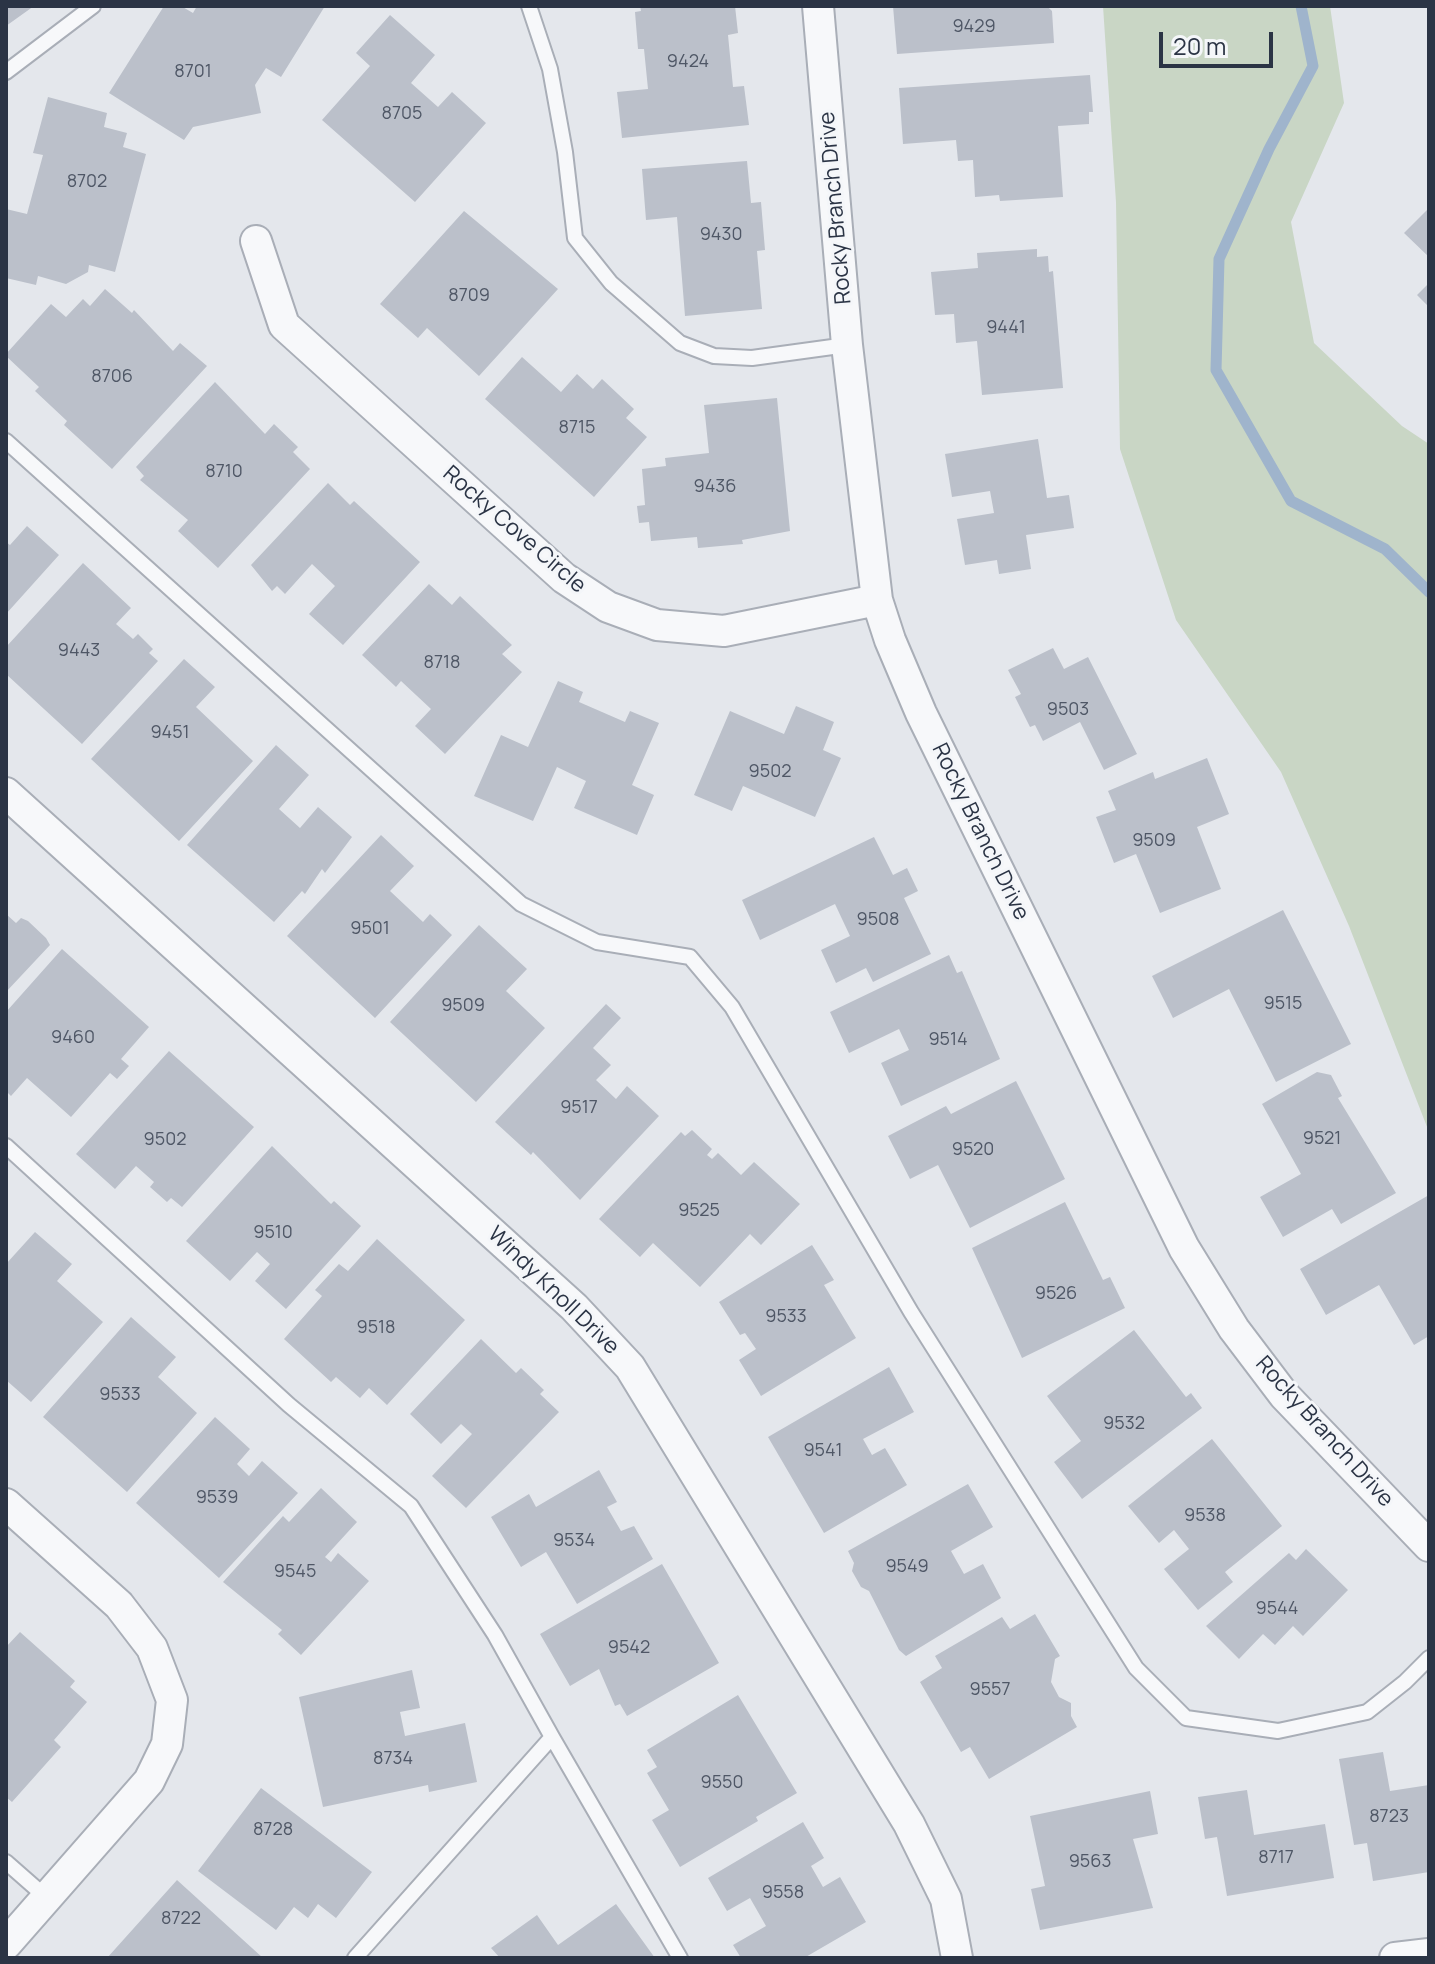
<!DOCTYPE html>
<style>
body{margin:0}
#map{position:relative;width:1435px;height:1964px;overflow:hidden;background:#e4e7ec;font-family:Manrope,sans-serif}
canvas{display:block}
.frame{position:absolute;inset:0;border:8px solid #2b3445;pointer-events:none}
.scale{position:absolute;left:1159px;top:32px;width:114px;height:36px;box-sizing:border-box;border:4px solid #2b3445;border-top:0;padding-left:10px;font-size:24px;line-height:28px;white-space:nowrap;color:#2b3445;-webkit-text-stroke:6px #f4f6f9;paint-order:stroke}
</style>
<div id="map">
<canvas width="1435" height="1964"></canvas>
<div class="frame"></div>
<div class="scale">20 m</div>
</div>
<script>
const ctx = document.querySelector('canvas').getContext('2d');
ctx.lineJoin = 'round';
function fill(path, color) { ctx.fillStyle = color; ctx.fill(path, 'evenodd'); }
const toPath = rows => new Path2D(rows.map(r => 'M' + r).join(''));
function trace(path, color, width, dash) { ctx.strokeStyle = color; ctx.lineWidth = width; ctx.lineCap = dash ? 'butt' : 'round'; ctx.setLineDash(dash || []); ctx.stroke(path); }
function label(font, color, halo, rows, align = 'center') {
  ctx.font = font + ' Manrope,sans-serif'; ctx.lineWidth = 6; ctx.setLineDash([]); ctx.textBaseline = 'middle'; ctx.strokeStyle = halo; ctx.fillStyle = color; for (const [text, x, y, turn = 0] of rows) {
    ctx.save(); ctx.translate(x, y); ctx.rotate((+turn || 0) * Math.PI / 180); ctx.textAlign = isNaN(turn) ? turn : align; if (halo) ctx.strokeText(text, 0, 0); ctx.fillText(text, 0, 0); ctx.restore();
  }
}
const green = toPath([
 [1103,6,1330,6,1344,103,1291,222,1314,343,1402,426,1429,444,1429,1132,1349,926,1281,772,1176,620,1120,449,1116,202]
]);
const stream = toPath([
 [1301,6,1313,66,1269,149,1219,259,1216,370,1291,501,1385,549,1429,592]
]);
const building = toPath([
 [6,6,34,6,6,26],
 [164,6,181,6,193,13,197,6,325,6,281,77,266,68,255,85,261,113,193,127,184,140,109,93],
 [640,6,735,6,738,33,728,35,733,87,744,86,749,125,622,138,617,92,648,89,644,49,638,49,635,12,641,11],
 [893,6,1047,6,1052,11,1054,43,897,54],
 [390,15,435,55,411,83,438,107,452,92,486,123,415,202,322,120,370,66,356,53],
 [1090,75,1093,112,1089,112,1089,124,1058,126,1063,197,1000,201,999,195,975,197,973,160,958,161,956,140,903,144,899,88],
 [48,97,107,113,104,127,127,133,123,147,146,154,115,272,89,265,88,272,66,284,38,276,36,285,6,278,6,209,27,214,43,155,33,153],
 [747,161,751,203,761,202,765,250,757,251,762,309,685,316,677,217,646,220,642,169],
 [1429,208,1429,257,1404,233],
 [464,211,558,289,479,376,427,328,418,338,380,304],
 [1037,249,1037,257,1048,256,1049,272,1053,271,1063,388,982,395,977,341,956,343,954,314,935,315,931,272,978,268,977,253],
 [1429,283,1429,307,1417,295],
 [105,289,132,313,134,310,173,351,180,343,207,366,112,469,64,425,67,421,35,391,39,387,6,356,6,354,51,304,66,317,83,299,90,306],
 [522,357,561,392,577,374,593,389,602,379,634,409,626,418,647,437,594,497,485,399],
 [215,382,265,434,274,424,298,447,293,452,310,469,218,568,178,531,188,520,140,480,144,476,136,467],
 [777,398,790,531,742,540,743,544,698,548,697,537,651,541,649,522,639,523,637,506,645,505,642,469,666,466,665,458,709,453,704,405],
 [1038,439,1047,498,1069,495,1074,528,1026,535,1031,569,999,574,997,560,965,565,957,519,994,513,990,491,952,497,945,454],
 [328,483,350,505,354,501,420,562,343,645,309,614,335,586,312,564,285,594,277,586,272,591,251,565],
 [27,526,59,555,6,614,6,542,10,545],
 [83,563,131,608,116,624,133,639,138,634,153,649,149,653,158,661,82,744,6,674,6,647],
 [429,584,452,605,460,596,512,645,502,654,522,672,445,754,415,726,431,709,401,681,396,687,362,655],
 [1053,648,1064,669,1088,657,1137,754,1104,770,1080,722,1043,741,1035,725,1030,727,1015,697,1021,694,1008,670],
 [184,659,215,687,196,707,253,761,179,841,91,759],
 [558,681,583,692,579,702,625,722,630,711,659,723,632,785,654,795,637,835,574,808,586,781,557,767,533,821,474,796,501,735,528,747],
 [796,706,834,722,823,750,841,758,815,817,743,786,732,811,694,795,730,711,784,734],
 [276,745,309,775,279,809,300,828,318,807,352,837,325,873,322,869,305,894,302,891,274,922,187,845],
 [1207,758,1229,814,1197,827,1221,889,1160,913,1136,854,1114,863,1096,817,1116,810,1108,791,1153,772,1155,779],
 [381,835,414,866,390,891,423,922,430,914,452,935,375,1018,287,936],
 [874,837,893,875,907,868,918,891,904,898,931,954,873,982,866,968,836,983,821,950,850,936,835,904,760,940,742,900],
 [1283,910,1351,1044,1276,1082,1229,989,1173,1018,1152,976],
 [6,914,16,923,21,918,28,921,46,938,50,945,6,992],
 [479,925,527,969,506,991,545,1028,476,1102,390,1022],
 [62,949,149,1027,121,1059,129,1066,117,1079,110,1073,71,1117,27,1078,11,1096,6,1091,6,1012],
 [949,955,957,973,962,971,1000,1059,901,1106,881,1063,909,1050,899,1029,849,1053,830,1012],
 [606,1004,621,1018,593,1048,611,1065,596,1080,616,1099,627,1086,659,1116,580,1200,533,1152,531,1155,495,1122],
 [169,1051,254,1127,182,1207,171,1198,167,1202,150,1187,154,1182,136,1166,115,1189,76,1154],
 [1317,1072,1331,1075,1342,1096,1338,1098,1396,1193,1341,1224,1332,1209,1283,1237,1260,1197,1301,1174,1262,1104],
 [1016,1081,1065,1179,970,1228,938,1165,910,1179,888,1136,946,1106,951,1114],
 [692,1130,712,1149,707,1155,712,1159,718,1153,741,1175,754,1162,800,1204,761,1245,750,1234,700,1287,653,1243,640,1257,599,1219,681,1132,685,1136],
 [272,1146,331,1204,334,1201,361,1226,286,1309,255,1281,270,1264,257,1252,230,1281,186,1241],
 [1429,1195,1429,1336,1414,1345,1379,1285,1326,1315,1300,1269],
 [1065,1202,1103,1280,1110,1277,1125,1308,1022,1358,972,1248],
 [35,1232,72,1264,57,1281,103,1322,31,1402,6,1380,6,1264],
 [377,1239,465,1320,387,1405,369,1388,360,1398,336,1377,331,1382,284,1339,322,1296,315,1290,339,1264,348,1271],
 [812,1245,834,1280,824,1285,856,1338,761,1396,739,1360,756,1349,745,1333,740,1335,719,1302],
 [131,1317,176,1357,158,1377,197,1413,127,1492,43,1417],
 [1134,1330,1186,1397,1191,1393,1202,1408,1082,1499,1054,1462,1081,1441,1047,1396],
 [481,1339,516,1373,521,1368,544,1390,540,1394,559,1412,466,1508,432,1476,472,1434,461,1424,441,1444,410,1414],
 [889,1367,914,1412,863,1439,872,1455,885,1448,907,1485,824,1533,768,1437],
 [215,1417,250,1449,237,1464,249,1476,262,1461,298,1493,219,1578,136,1503],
 [1212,1439,1282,1526,1225,1572,1233,1582,1198,1610,1164,1569,1189,1549,1174,1530,1159,1543,1128,1506],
 [599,1470,617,1502,607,1507,621,1531,634,1526,653,1559,577,1604,546,1552,521,1567,491,1517,529,1494,536,1507],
 [968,1484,993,1527,951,1551,964,1574,983,1564,1001,1598,906,1656,899,1650,869,1591,861,1587,852,1571,854,1563,848,1551],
 [321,1488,357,1522,325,1557,331,1562,338,1553,369,1581,301,1655,278,1634,282,1630,223,1582,283,1516,289,1522],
 [1306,1549,1348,1590,1303,1636,1293,1626,1275,1645,1263,1634,1239,1659,1206,1626,1289,1553,1296,1560],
 [662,1564,719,1663,627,1716,620,1704,615,1706,599,1669,570,1686,540,1634],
 [1035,1614,1060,1656,1055,1659,1051,1682,1059,1697,1071,1703,1071,1716,1077,1727,989,1779,970,1747,961,1752,920,1682,942,1668,935,1656,1002,1617,1010,1629],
 [20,1632,75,1681,70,1687,87,1702,54,1740,61,1747,12,1802,6,1797,6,1647],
 [412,1670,420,1708,400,1712,405,1736,465,1723,477,1782,429,1792,428,1785,323,1807,299,1697],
 [738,1695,797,1793,756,1817,758,1821,680,1867,652,1820,669,1810,647,1773,657,1767,647,1750],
 [1383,1752,1390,1791,1429,1785,1429,1872,1373,1881,1367,1843,1354,1845,1339,1759],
 [261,1788,372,1872,336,1918,318,1904,308,1918,294,1907,276,1930,198,1871],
 [1247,1790,1254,1835,1325,1824,1334,1878,1227,1896,1217,1837,1205,1839,1198,1797],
 [1150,1791,1158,1834,1133,1839,1153,1908,1040,1930,1031,1889,1045,1886,1030,1816],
 [803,1822,824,1858,811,1866,823,1887,840,1877,866,1922,804,1958,741,1958,733,1945,766,1926,750,1898,727,1911,708,1878],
 [177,1880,263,1958,107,1958],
 [616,1904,655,1958,500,1958,491,1948,537,1915,558,1945]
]);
const lane = toPath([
 [529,6,550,69,565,152,575,238,611,283,680,343,714,356,752,358,847,345],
 [6,72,93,6],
 [6,441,521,904,597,942,690,957,732,1007,911,1312,1136,1668,1186,1718,1278,1731,1367,1712,1405,1682,1429,1658],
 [6,1146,289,1405,411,1506,495,1635,552,1737,680,1958],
 [6,1862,47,1898],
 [355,1958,552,1737]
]);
const street = toPath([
 [818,6,847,345,877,600,890,640,921,713,1184,1248,1234,1329,1284,1395,1429,1546],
 [256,241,284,325,564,578,608,607,657,625,724,631,877,600],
 [6,793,574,1307,630,1367,909,1824,946,1899,957,1958],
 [6,1504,119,1605,152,1648,172,1700,167,1744,149,1781,6,1944],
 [1395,1958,1429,1954]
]);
const numberNames = [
 ["9429",974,27],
 ["9424",688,62],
 ["8701",193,72],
 ["8705",402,114],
 ["8702",87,182],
 ["9430",721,235],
 ["8709",469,296],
 ["9441",1006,328],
 ["8706",112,377],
 ["8715",577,428],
 ["8710",224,472],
 ["9436",715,487],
 ["9443",79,651],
 ["8718",442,663],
 ["9503",1068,710],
 ["9451",170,733],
 ["9502",770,772],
 ["9509",1154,841],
 ["9508",878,920],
 ["9501",370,929],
 ["9515",1283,1004],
 ["9509",463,1006],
 ["9460",73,1038],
 ["9514",948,1040],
 ["9517",579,1108],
 ["9521",1322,1139],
 ["9502",165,1140],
 ["9520",973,1150],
 ["9525",699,1211],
 ["9510",273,1233],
 ["9526",1056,1294],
 ["9533",786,1317],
 ["9518",376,1328],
 ["9533",120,1395],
 ["9532",1124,1424],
 ["9541",823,1451],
 ["9539",217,1498],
 ["9538",1205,1516],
 ["9534",574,1541],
 ["9549",907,1567],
 ["9545",295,1572],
 ["9544",1277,1609],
 ["9542",629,1648],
 ["9557",990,1690],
 ["8734",393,1759],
 ["9550",722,1783],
 ["8723",1389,1817],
 ["8728",273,1830],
 ["8717",1276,1858],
 ["9563",1090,1862],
 ["9558",783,1893],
 ["8722",181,1919]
];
const streetNames = [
 ["Rocky Branch Drive",836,208,-95],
 ["Rocky Cove Circle",514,530,41],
 ["Rocky Branch Drive",980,832,64],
 ["Windy Knoll Drive",553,1291,44],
 ["Rocky Branch Drive",1324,1432,48]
];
fill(green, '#c9d6c5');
trace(stream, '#9fb4cc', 11);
fill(building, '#bbc0ca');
trace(lane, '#a9aeb7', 18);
trace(street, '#a9aeb7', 34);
trace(lane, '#f7f8fa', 14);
trace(street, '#f7f8fa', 30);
label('18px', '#4f5766', null, numberNames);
label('22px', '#2b3445', '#f4f6f9', streetNames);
</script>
